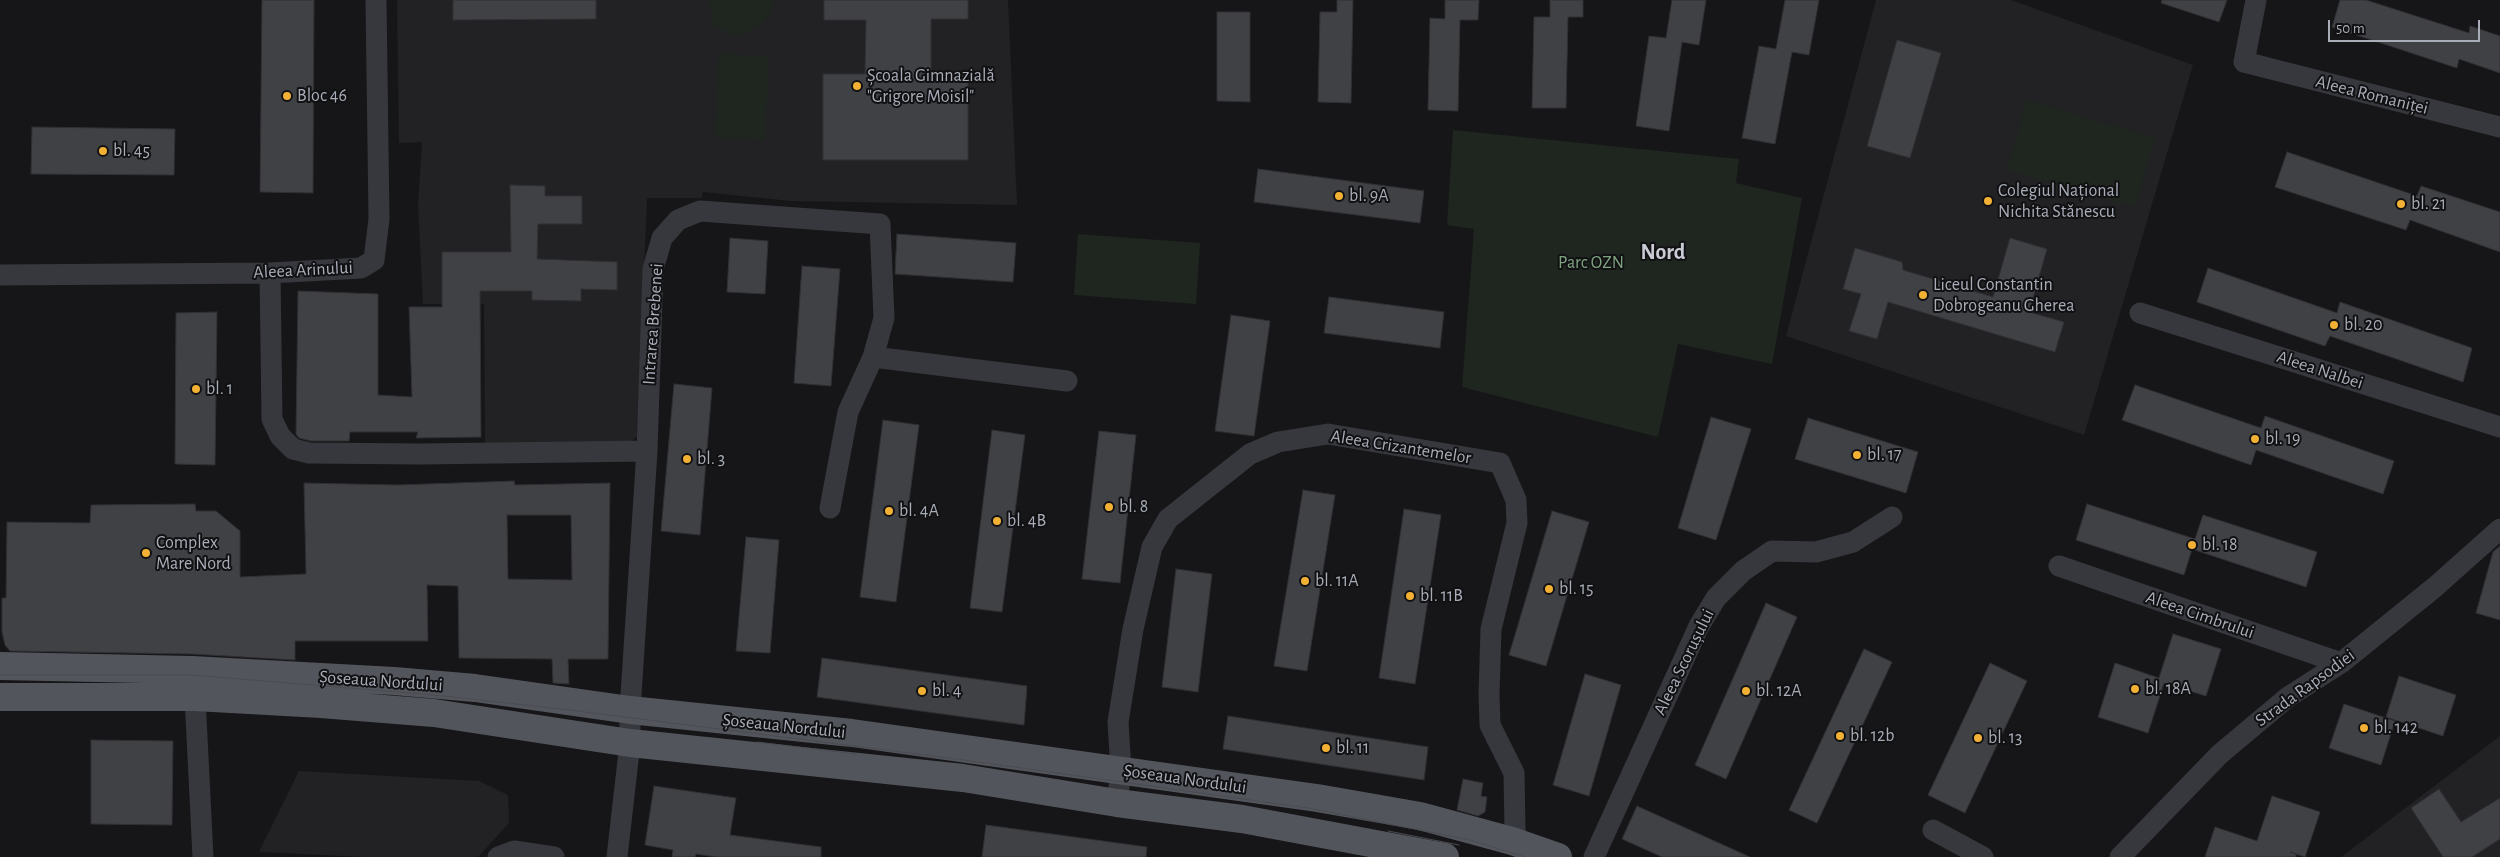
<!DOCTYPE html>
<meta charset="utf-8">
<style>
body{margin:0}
#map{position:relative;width:2500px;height:857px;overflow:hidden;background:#161618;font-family:"Alegreya Sans",sans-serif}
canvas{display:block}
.scale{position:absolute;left:2328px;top:20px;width:152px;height:22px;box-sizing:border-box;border:2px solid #a8adb8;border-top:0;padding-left:6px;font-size:15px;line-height:18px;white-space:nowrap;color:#a8adb8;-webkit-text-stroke:4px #111113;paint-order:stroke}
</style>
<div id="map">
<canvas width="2500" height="857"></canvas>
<div class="scale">50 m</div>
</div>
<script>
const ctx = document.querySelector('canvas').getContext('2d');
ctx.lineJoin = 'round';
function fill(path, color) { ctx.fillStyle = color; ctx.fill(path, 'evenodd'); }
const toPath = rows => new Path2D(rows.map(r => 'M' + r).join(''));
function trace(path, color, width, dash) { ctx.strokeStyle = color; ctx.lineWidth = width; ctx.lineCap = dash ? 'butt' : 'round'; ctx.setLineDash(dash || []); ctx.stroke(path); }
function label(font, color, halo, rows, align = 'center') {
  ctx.font = font + ' "Alegreya Sans",sans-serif'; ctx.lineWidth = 4; ctx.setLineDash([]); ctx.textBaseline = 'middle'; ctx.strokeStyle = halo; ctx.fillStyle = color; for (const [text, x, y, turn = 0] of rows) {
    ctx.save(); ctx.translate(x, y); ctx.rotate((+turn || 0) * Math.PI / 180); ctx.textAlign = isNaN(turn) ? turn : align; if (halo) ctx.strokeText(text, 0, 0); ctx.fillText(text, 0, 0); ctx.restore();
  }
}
const built = toPath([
 [397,0,1008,0,1017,205,791,201,703,192,702,198,647,198,637,436,629,444,485,443,484,304,423,304,418,205,422,142,399,143],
 [1876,0,2011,0,2193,65,2084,435,1786,336],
 [2500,736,2500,857,2341,857],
 [299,771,479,781,508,795,509,823,478,857,363,857,259,852]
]);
const green = toPath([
 [710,0,772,0,772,9,762,23,749,31,734,36,713,25],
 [719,54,769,56,765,140,715,137],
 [2027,100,2155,138,2135,207,2007,170],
 [1453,130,1739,159,1736,183,1802,198,1772,364,1678,344,1658,437,1462,387,1474,229,1447,225],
 [1078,234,1200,243,1196,304,1074,295]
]);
const building = toPath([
 [262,0,314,0,313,193,260,192,262,0],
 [453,0,596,0,596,19,453,20,453,0],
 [824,0,968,0,968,19,931,19,931,73,968,74,968,160,823,160,823,74,865,74,866,20,824,20,824,0],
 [1337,0,1353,0,1351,103,1318,102,1320,12,1337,12,1337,0],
 [1445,0,1479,0,1478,20,1460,20,1458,111,1428,110,1430,18,1445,19,1445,0],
 [1550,0,1583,0,1583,17,1568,17,1566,108,1532,108,1534,17,1550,17,1550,0],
 [1672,0,1706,0,1699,45,1682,42,1669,131,1636,126,1649,36,1666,38,1672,0],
 [1785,0,1819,0,1809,55,1792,52,1775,144,1742,138,1759,46,1776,49,1785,0],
 [2162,0,2227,0,2219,22,2161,3,2162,0],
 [2340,0,2366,0,2469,33,2470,26,2500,36,2500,73,2459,59,2457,68,2332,27,2340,0],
 [1217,12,1250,12,1250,102,1217,101,1217,12],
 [1897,40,1941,53,1910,158,1867,146,1897,40],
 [32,127,175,129,174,175,31,174,32,127],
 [2287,152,2417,196,2421,186,2500,212,2500,252,2410,220,2406,230,2275,187,2287,152],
 [1258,169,1424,191,1420,223,1254,202,1258,169],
 [510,185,545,186,545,196,582,196,582,224,538,224,537,259,617,262,617,290,581,289,581,301,532,300,532,291,480,291,481,437,416,438,418,432,350,432,349,441,311,441,299,438,296,434,298,291,378,294,378,395,412,397,409,307,442,307,442,252,511,252,510,185],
 [897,234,1016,243,1013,282,895,274,897,234],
 [730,238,768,241,765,294,727,292,730,238],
 [2010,238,2047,249,2029,312,2064,322,2055,352,1888,302,1877,339,1849,331,1861,294,1843,289,1855,248,1902,262,1903,270,1993,297,2010,238],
 [802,266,840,269,831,386,794,383,802,266],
 [2208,268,2337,313,2340,302,2472,348,2463,382,2330,336,2325,346,2197,302,2208,268],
 [1329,297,1444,312,1440,348,1324,333,1329,297],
 [217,312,215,465,175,464,176,313,217,312],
 [1231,315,1270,321,1254,436,1215,431,1231,315],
 [674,384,712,388,700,535,661,531,674,384],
 [2135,385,2261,428,2265,416,2394,461,2383,494,2256,450,2251,465,2122,420,2135,385],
 [1711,417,1751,429,1716,540,1678,528,1711,417],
 [1808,418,1918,452,1906,493,1795,459,1808,418],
 [883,420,919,425,896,602,860,597,883,420],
 [992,430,1025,435,1002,612,970,608,992,430],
 [1099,431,1136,435,1120,583,1082,579,1099,431],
 [514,481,515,485,610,483,608,659,568,659,569,684,553,683,552,659,459,658,458,586,427,585,428,641,295,641,295,660,192,654,10,651,5,645,2,632,2,598,6,598,7,522,90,523,91,505,195,504,196,511,216,511,240,531,240,577,306,574,304,483,398,485,514,481],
 [507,515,571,515,572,580,508,579,507,515],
 [1303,490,1335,495,1307,671,1274,666,1303,490],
 [2087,504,2195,539,2203,515,2317,552,2306,587,2192,549,2184,575,2076,540,2087,504],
 [1404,509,1441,515,1415,684,1379,678,1404,509],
 [1552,511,1589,522,1546,666,1509,655,1552,511],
 [746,537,779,540,770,653,736,651,746,537],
 [2500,546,2500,620,2476,613,2493,552,2500,546],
 [1176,569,1212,574,1198,692,1162,687,1176,569],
 [1766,603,1797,617,1726,779,1695,765,1766,603],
 [2173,634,2221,649,2206,696,2164,683,2148,733,2098,717,2115,663,2159,678,2173,634],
 [1864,649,1892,662,1817,823,1789,810,1864,649],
 [822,658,1027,686,1024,725,817,697,822,658],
 [1990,663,2027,681,1965,813,1928,795,1990,663],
 [1585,674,1621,685,1589,796,1553,785,1585,674],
 [2399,676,2456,695,2443,736,2386,717,2399,676],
 [2344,704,2395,721,2381,765,2329,748,2344,704],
 [1228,716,1428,747,1424,780,1223,749,1228,716],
 [91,740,173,741,172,825,91,824,91,740],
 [1463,779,1483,783,1481,796,1487,797,1485,812,1478,816,1457,810,1463,779],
 [654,786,736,798,730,835,821,847,821,857,716,857,696,854,695,857,672,857,673,850,645,845,654,786],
 [2439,789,2461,822,2500,798,2500,839,2472,857,2443,857,2411,808,2439,789],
 [2272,796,2320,812,2305,857,2290,852,2296,854,2296,857,2205,857,2215,827,2257,841,2272,796],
 [1637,806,1750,857,1662,857,1622,839,1637,806],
 [986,825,1147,847,1146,857,982,857,986,825]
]);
const minor = toPath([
 [2256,0,2244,62,2500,127],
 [270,273,272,419,280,436,293,449,309,453,421,454,647,451],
 [0,275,270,273,361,268,374,260,379,219,376,0],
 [2140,313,2500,427],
 [830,508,848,412,873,357,1067,381],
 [2059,566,2341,663],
 [195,697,203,857],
 [1117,803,1121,770,1118,722,1133,629,1152,547,1168,519,1250,454,1278,442,1328,434,1500,463,1516,500,1517,523,1491,629,1489,695,1490,725,1514,773,1515,830,1512,841],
 [1933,830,1983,857],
 [498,857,514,851,554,857],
 [617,857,630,743,630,710,647,451,653,269,662,238,678,220,700,211,880,224,884,318,873,357],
 [1594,857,1699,626,1716,598,1743,571,1772,551,1816,552,1853,542,1892,517],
 [2120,857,2220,754,2288,697,2341,663,2435,587,2500,529]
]);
const major = toPath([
 [0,666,192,670,394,681,475,688,630,710,852,733,1317,798,1420,816,1512,841,1558,857],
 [0,697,195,697,321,704,434,713,630,743,963,778,1117,803,1242,819,1445,857]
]);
const tram = toPath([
 [0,675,192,675,434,695,570,710,964,760,1308,808,1470,840,1525,857],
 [757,742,856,754],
 [1388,831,1459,845]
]);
const markers = [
 [857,86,5,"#f2b134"],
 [287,96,5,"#f2b134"],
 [103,151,5,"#f2b134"],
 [1339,196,5,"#f2b134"],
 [1988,201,5,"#f2b134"],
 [2401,204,5,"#f2b134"],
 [1923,295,5,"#f2b134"],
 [2334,325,5,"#f2b134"],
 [196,389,5,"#f2b134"],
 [2255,439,5,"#f2b134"],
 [1857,455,5,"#f2b134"],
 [687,459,5,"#f2b134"],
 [1109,507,5,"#f2b134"],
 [889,511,5,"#f2b134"],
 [997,521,5,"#f2b134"],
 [2192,545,5,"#f2b134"],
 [146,553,5,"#f2b134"],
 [1305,581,5,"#f2b134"],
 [1549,589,5,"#f2b134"],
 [1410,596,5,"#f2b134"],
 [2135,689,5,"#f2b134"],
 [922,691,5,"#f2b134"],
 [1746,691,5,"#f2b134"],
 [2364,728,5,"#f2b134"],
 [1840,736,5,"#f2b134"],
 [1978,738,5,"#f2b134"],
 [1326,748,5,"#f2b134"]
];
const poiNames = [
 ["Școala Gimnazială",867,76],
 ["\"Grigore Moisil\"",867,97],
 ["Bloc 46",297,96],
 ["bl. 45",113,151],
 ["Colegiul Național",1998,191],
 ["Nichita Stănescu",1998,212],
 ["bl. 9A",1349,196],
 ["bl. 21",2411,204],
 ["Liceul Constantin",1933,285],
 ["Dobrogeanu Gherea",1933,306],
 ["bl. 20",2344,325],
 ["bl. 1",206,389],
 ["bl. 19",2265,439],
 ["bl. 17",1867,455],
 ["bl. 3",697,459],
 ["bl. 8",1119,507],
 ["bl. 4A",899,511],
 ["bl. 4B",1007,521],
 ["Complex",156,543],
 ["Mare Nord",156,564],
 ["bl. 18",2202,545],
 ["bl. 11A",1315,581],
 ["bl. 15",1559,589],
 ["bl. 11B",1420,596],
 ["bl. 18A",2145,689],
 ["bl. 4",932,691],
 ["bl. 12A",1756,691],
 ["bl. 142",2374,728],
 ["bl. 12b",1850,736],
 ["bl. 13",1988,738],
 ["bl. 11",1336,748]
];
const streetNames = [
 ["Aleea Romaniței",2372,95,14],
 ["Aleea Arinului",303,270,-3],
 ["Intrarea Brebenei",653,324,-86],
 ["Aleea Nalbei",2320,370,18],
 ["Aleea Crizantemelor",1401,447,9],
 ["Aleea Cimbrului",2200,615,19],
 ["Aleea Scorușului",1684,662,-64],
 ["Șoseaua Nordului",381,681,4],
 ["Strada Rapsodiei",2305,688,-36],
 ["Șoseaua Nordului",784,726,6],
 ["Șoseaua Nordului",1185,779,8]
];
const parkNames = [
 ["Parc OZN",1591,263]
];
const districtNames = [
 ["Nord",1663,252]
];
fill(built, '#222225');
fill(green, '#1e261f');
fill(building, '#404145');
trace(building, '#303034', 1);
trace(minor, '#37383d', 21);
trace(major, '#53555c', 28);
trace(tram, '#4a4c52', 1);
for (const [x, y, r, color] of markers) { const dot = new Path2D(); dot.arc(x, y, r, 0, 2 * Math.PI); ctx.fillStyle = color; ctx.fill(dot); trace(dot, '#111113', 2); }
label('18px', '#a8adb8', '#111113', poiNames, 'left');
label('18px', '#a8adb8', '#111113', streetNames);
label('18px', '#7fa381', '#111113', parkNames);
label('bold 22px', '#c9ccd4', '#111113', districtNames);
</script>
